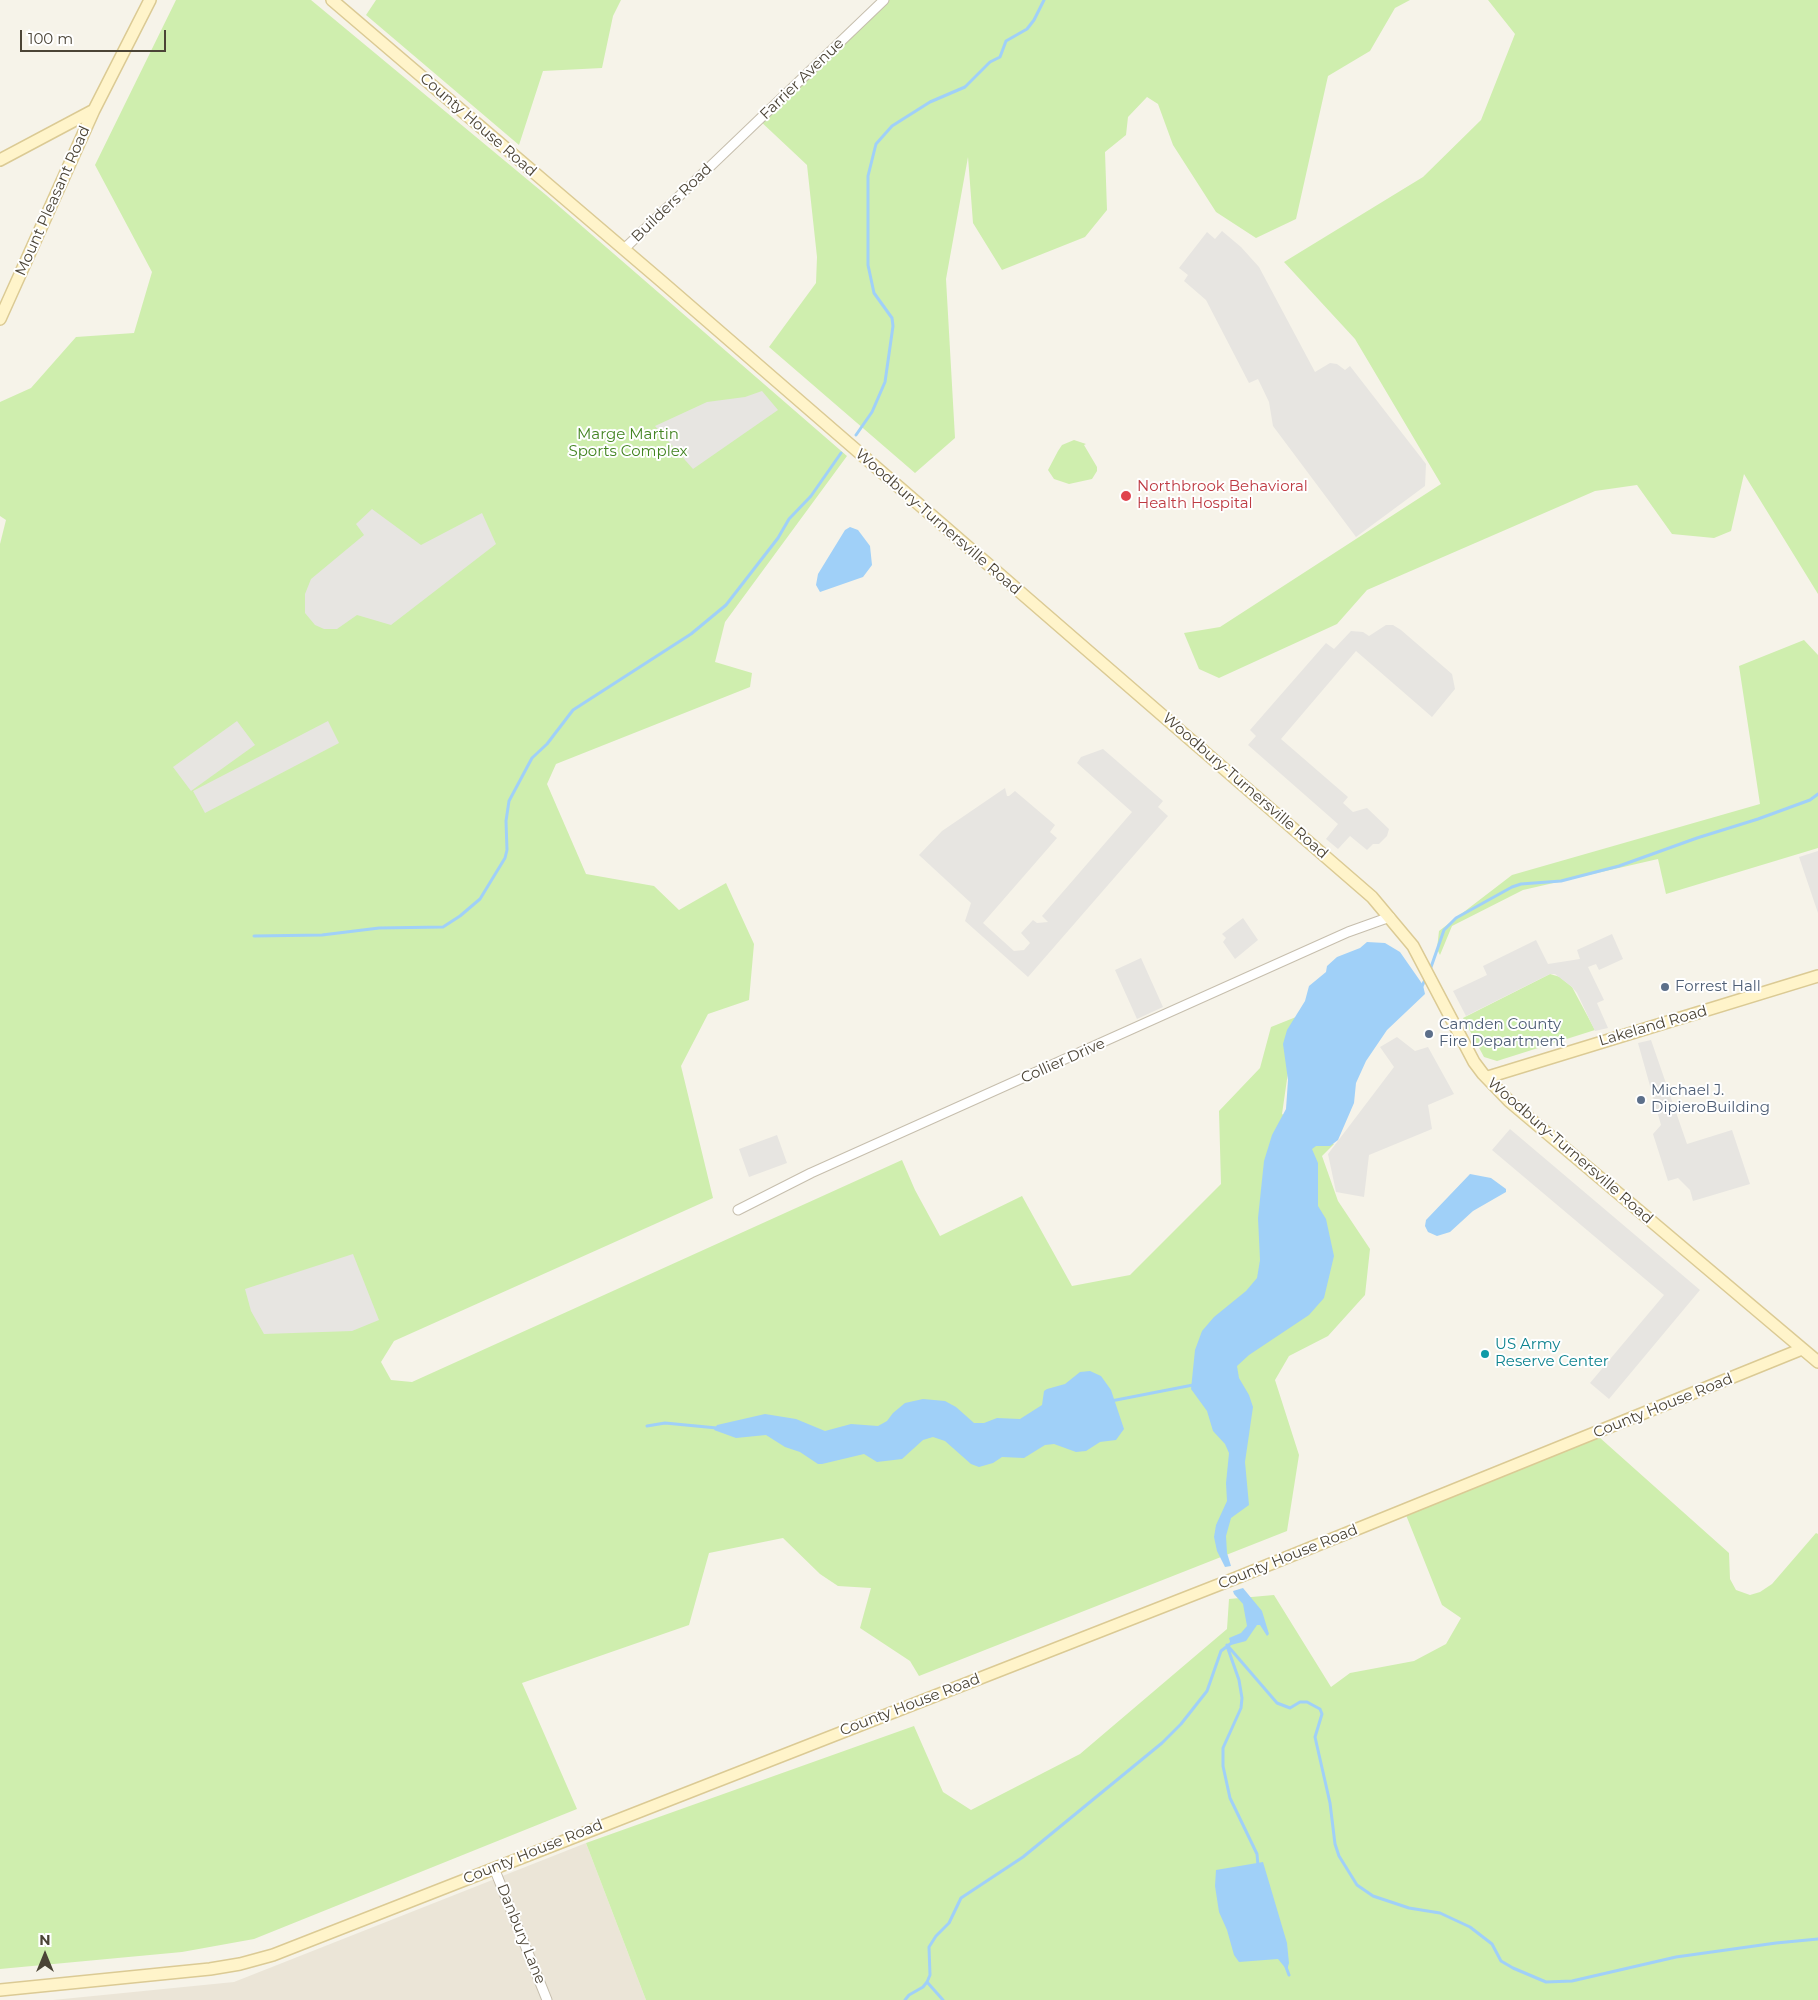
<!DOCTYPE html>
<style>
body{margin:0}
#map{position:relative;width:1818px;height:2000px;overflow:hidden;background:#f6f3e9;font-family:Montserrat,sans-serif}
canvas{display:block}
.north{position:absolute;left:20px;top:1930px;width:50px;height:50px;-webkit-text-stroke:4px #fff;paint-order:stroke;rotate:0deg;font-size:14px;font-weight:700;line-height:20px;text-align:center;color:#4b4436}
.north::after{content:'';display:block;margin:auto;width:18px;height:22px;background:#4b4436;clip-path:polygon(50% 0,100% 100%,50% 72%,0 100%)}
.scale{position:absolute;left:20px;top:30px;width:146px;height:22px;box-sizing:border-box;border:2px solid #4b4436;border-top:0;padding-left:6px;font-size:15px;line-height:18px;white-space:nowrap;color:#4b4436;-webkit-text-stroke:4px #fff;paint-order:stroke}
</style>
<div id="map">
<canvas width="1818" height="2000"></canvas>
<div class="north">N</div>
<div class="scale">100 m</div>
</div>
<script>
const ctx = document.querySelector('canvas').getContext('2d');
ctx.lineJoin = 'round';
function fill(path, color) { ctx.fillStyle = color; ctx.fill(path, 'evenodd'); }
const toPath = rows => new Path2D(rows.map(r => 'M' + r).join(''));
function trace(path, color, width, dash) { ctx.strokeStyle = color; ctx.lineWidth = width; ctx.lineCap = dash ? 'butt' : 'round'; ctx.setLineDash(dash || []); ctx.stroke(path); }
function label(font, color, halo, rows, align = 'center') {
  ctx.font = font + ' Montserrat,sans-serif'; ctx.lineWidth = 4; ctx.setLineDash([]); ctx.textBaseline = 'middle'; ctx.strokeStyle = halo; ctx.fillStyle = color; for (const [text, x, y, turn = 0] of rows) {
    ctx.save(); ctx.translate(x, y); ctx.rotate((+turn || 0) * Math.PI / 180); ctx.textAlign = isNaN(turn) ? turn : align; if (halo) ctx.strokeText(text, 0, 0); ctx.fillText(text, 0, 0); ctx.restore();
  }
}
const residential = toPath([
 [586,1843,646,2000,53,2000,234,1982]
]);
const green = toPath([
 [176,0,311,0,546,195,847,456,725,622,715,662,752,673,750,687,556,764,547,784,586,874,654,886,679,910,726,883,754,944,749,1000,708,1014,681,1066,713,1198,394,1341,381,1362,391,1380,412,1382,902,1160,915,1190,940,1236,1022,1196,1072,1286,1130,1275,1221,1184,1219,1111,1260,1068,1271,1027,1296,1017,1282,1114,1334,1144,1322,1156,1338,1201,1370,1249,1365,1295,1328,1336,1289,1356,1275,1380,1299,1455,1287,1531,919,1676,910,1661,860,1628,871,1588,838,1586,820,1574,783,1538,709,1553,689,1625,522,1683,577,1809,254,1939,182,1952,0,1969,0,544,6,520,0,516,0,402,31,388,76,337,134,333,152,272,95,165],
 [376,0,621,0,613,16,602,68,543,71,519,145,366,15],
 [885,0,1410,0,1395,8,1370,51,1328,76,1296,219,1256,238,1216,212,1173,145,1158,104,1147,97,1128,117,1126,135,1105,152,1107,210,1085,237,1002,270,973,223,968,157,946,279,955,438,915,473,769,347,816,283,817,257,807,165,758,119],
 [1488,0,1818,0,1818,594,1744,474,1731,531,1714,538,1672,534,1637,485,1595,491,1367,590,1337,624,1219,678,1199,669,1184,633,1220,627,1441,484,1355,339,1284,262,1423,177,1481,120,1515,34],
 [1074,440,1086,444,1084,445,1097,467,1097,471,1092,479,1069,484,1054,479,1048,470,1058,451,1062,445],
 [1804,640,1818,655,1818,848,1666,894,1658,859,1523,890,1452,926,1440,955,1437,949,1439,931,1512,875,1760,804,1739,666],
 [1550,974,1560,977,1572,987,1595,1030,1497,1061,1484,1057,1463,1018],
 [1599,1437,1729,1553,1730,1579,1736,1590,1750,1595,1760,1592,1772,1584,1816,1533,1818,1534,1818,2000,646,2000,586,1843,914,1726,943,1792,971,1810,1080,1754,1227,1629,1229,1599,1274,1595,1331,1687,1350,1673,1414,1661,1446,1644,1461,1618,1442,1605,1406,1515]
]);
const parking = toPath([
 [1222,231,1241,247,1259,267,1315,372,1330,363,1337,364,1345,370,1350,366,1426,464,1425,486,1356,537,1273,426,1269,402,1258,379,1249,383,1206,300,1184,281,1188,275,1179,268,1207,232,1215,239],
 [762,391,778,410,693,469,655,426,707,402,745,397],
 [372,509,421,545,482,513,496,544,391,625,357,615,337,629,324,629,315,625,305,613,305,594,311,579,364,535,356,524],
 [1386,625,1393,625,1401,630,1452,674,1455,689,1432,717,1356,651,1281,739,1348,797,1343,803,1353,812,1367,808,1389,829,1387,836,1379,844,1373,844,1367,850,1350,836,1338,849,1326,839,1338,824,1248,745,1256,736,1250,730,1326,643,1334,649,1351,631,1363,632,1369,636],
 [237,721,255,745,191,791,173,767],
 [328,721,339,743,205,813,193,791],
 [1103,749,1163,801,1158,807,1168,816,1028,977,965,921,971,903,919,855,942,831,1005,788,1007,796,1009,796,1015,791,1055,825,1050,832,1057,838,983,923,1014,951,1024,950,1030,943,1021,933,1033,920,1037,923,1048,922,1042,916,1132,812,1077,763,1081,757],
 [1818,851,1818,913,1799,857],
 [1243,918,1258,940,1235,959,1223,942,1226,938,1222,934],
 [1612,934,1623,959,1599,970,1596,964,1588,967,1604,1000,1597,1003,1608,1028,1595,1031,1577,993,1572,987,1555,974,1550,974,1466,1016,1453,991,1487,975,1483,966,1536,940,1548,964,1580,959,1577,950],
 [1141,958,1163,1007,1137,1019,1115,970],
 [1397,1037,1415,1051,1428,1047,1454,1094,1428,1105,1432,1129,1369,1155,1364,1197,1336,1192,1328,1154,1394,1067,1380,1047],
 [1651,1040,1687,1144,1732,1130,1750,1184,1693,1201,1690,1190,1678,1178,1668,1181,1653,1134,1661,1125,1638,1043],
 [1510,1129,1700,1290,1609,1399,1590,1383,1664,1295,1492,1150],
 [777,1135,787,1163,749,1177,739,1149],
 [353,1254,379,1320,352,1331,264,1334,251,1311,245,1289]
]);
const water = toPath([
 [850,527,858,530,870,546,872,565,863,577,820,592,816,585,818,574,845,530],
 [1367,942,1385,943,1400,952,1423,985,1425,994,1387,1030,1366,1061,1356,1083,1354,1103,1338,1140,1330,1146,1316,1146,1312,1149,1318,1163,1318,1206,1326,1219,1334,1256,1324,1298,1309,1315,1249,1355,1237,1366,1239,1378,1249,1395,1253,1407,1245,1462,1249,1505,1231,1518,1226,1536,1227,1553,1231,1566,1225,1567,1217,1551,1214,1537,1216,1525,1227,1501,1226,1483,1229,1453,1225,1444,1213,1431,1207,1411,1191,1389,1195,1350,1202,1331,1214,1317,1246,1291,1257,1278,1260,1260,1258,1218,1264,1161,1272,1135,1286,1109,1288,1080,1283,1044,1287,1030,1305,1001,1309,986,1326,972,1327,966,1337,957,1360,948],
 [1470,1174,1491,1178,1506,1189,1506,1192,1473,1211,1450,1232,1437,1236,1428,1232,1425,1226,1426,1220],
 [1090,1371,1101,1376,1111,1390,1124,1429,1116,1440,1100,1442,1086,1451,1076,1452,1054,1444,1045,1445,1024,1458,1002,1457,993,1463,979,1467,971,1464,945,1441,933,1437,923,1440,902,1459,877,1462,864,1454,822,1464,818,1464,800,1452,785,1447,766,1435,736,1438,714,1430,717,1425,765,1414,796,1419,825,1431,851,1424,878,1426,887,1421,893,1413,905,1403,923,1399,945,1401,956,1407,974,1423,984,1423,997,1418,1020,1419,1042,1405,1044,1391,1047,1389,1065,1384,1080,1372],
 [1243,1588,1262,1611,1269,1634,1267,1636,1260,1625,1257,1625,1246,1641,1231,1645,1229,1638,1241,1633,1247,1626,1243,1604,1234,1594,1233,1591],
 [1263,1862,1287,1943,1289,1963,1287,1970,1278,1959,1239,1962,1234,1955,1227,1930,1219,1912,1215,1886,1216,1870]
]);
const stream = toPath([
 [856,435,872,412,885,382,893,326,892,318,874,293,868,265,868,176,876,144,892,126,930,102,965,87,990,62,1000,57,1006,41,1027,29,1034,20,1044,0],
 [254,936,322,935,379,928,443,927,460,916,480,899,505,858,507,850,506,821,509,801,532,758,547,744,573,710,691,634,726,605,778,538,789,519,811,496,841,453],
 [1430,970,1444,930,1456,918,1512,887,1521,884,1561,881,1619,866,1697,838,1758,819,1810,800,1818,794],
 [1420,990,1426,978],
 [1111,1401,1193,1385],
 [647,1426,665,1423,717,1428],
 [1227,1645,1277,1703,1290,1708,1300,1702,1307,1702,1320,1709,1322,1714,1315,1737,1330,1803,1335,1844,1339,1856,1357,1885,1373,1896,1409,1908,1440,1913,1470,1927,1492,1944,1501,1961,1513,1968,1546,1982,1572,1981,1676,1957,1776,1943,1818,1939],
 [1227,1646,1239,1680,1242,1698,1241,1708,1223,1748,1223,1766,1230,1798,1257,1854,1258,1866],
 [1286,1967,1289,1975],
 [927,1982,943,2000],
 [905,2000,909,1995,923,1987,927,1982,930,1975,929,1947,936,1936,949,1923,961,1898,1023,1857,1162,1743,1181,1724,1207,1691,1221,1651,1234,1641]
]);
const street = toPath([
 [624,249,884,0],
 [738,1210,811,1173,1348,932,1390,917],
 [494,1868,547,2000]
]);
const secondary = toPath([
 [332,0,660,280,1372,897,1413,946,1474,1062,1483,1074,1509,1101,1818,1362],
 [0,160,94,110],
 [0,319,94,110,150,0],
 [1488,1077,1818,976],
 [0,1990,210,1969,240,1964,273,1955,1236,1578,1802,1349]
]);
const markers = [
 [1126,496,6,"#e0444e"],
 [1665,987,5,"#5c6f8a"],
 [1429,1034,5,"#5c6f8a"],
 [1641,1100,5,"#5c6f8a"],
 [1485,1354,5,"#0f9aa8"]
];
const streetNames = [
 ["Farrier Avenue",802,79,-44],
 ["County House Road",478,125,41],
 ["Mount Pleasant Road",53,201,-66],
 ["Builders Road",672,203,-44],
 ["Woodbury-Turnersville Road",938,522,41],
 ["Woodbury-Turnersville Road",1245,786,41],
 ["Lakeland Road",1653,1026,-16],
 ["Collier Drive",1063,1061,-24],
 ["Woodbury-Turnersville Road",1570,1151,41],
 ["County House Road",1663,1406,-22],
 ["County House Road",1288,1557,-22],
 ["County House Road",910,1705,-21],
 ["County House Road",533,1852,-22],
 ["Danbury Lane",521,1934,68]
];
const parkNames = [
 ["Marge Martin",628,435],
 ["Sports Complex",628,452]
];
const healthNames = [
 ["Northbrook Behavioral",1137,487],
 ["Health Hospital",1137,504]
];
const serviceNames = [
 ["Forrest Hall",1675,987],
 ["Camden County",1439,1025],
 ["Fire Department",1439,1042],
 ["Michael J.",1651,1091],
 ["DipieroBuilding",1651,1108]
];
const cultureNames = [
 ["US Army",1495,1345],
 ["Reserve Center",1495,1362]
];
fill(residential, '#ebe5d7');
fill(green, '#cfeeae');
fill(parking, '#e7e5e1');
fill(water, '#a0d0f8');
trace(stream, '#a0d0f8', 3);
trace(street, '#c6bead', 11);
trace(secondary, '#dbca94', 14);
trace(street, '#fff', 9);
trace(secondary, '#fff4ca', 11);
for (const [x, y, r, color] of markers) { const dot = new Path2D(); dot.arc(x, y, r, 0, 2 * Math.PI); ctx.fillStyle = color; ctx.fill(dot); trace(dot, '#fff', 2); }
label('15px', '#4b4436', '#fff', streetNames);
label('15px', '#438422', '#fff', parkNames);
label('15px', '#be3a42', '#fff', healthNames, 'left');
label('15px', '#4e5e75', '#fff', serviceNames, 'left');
label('15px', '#0d838f', '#fff', cultureNames, 'left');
</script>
